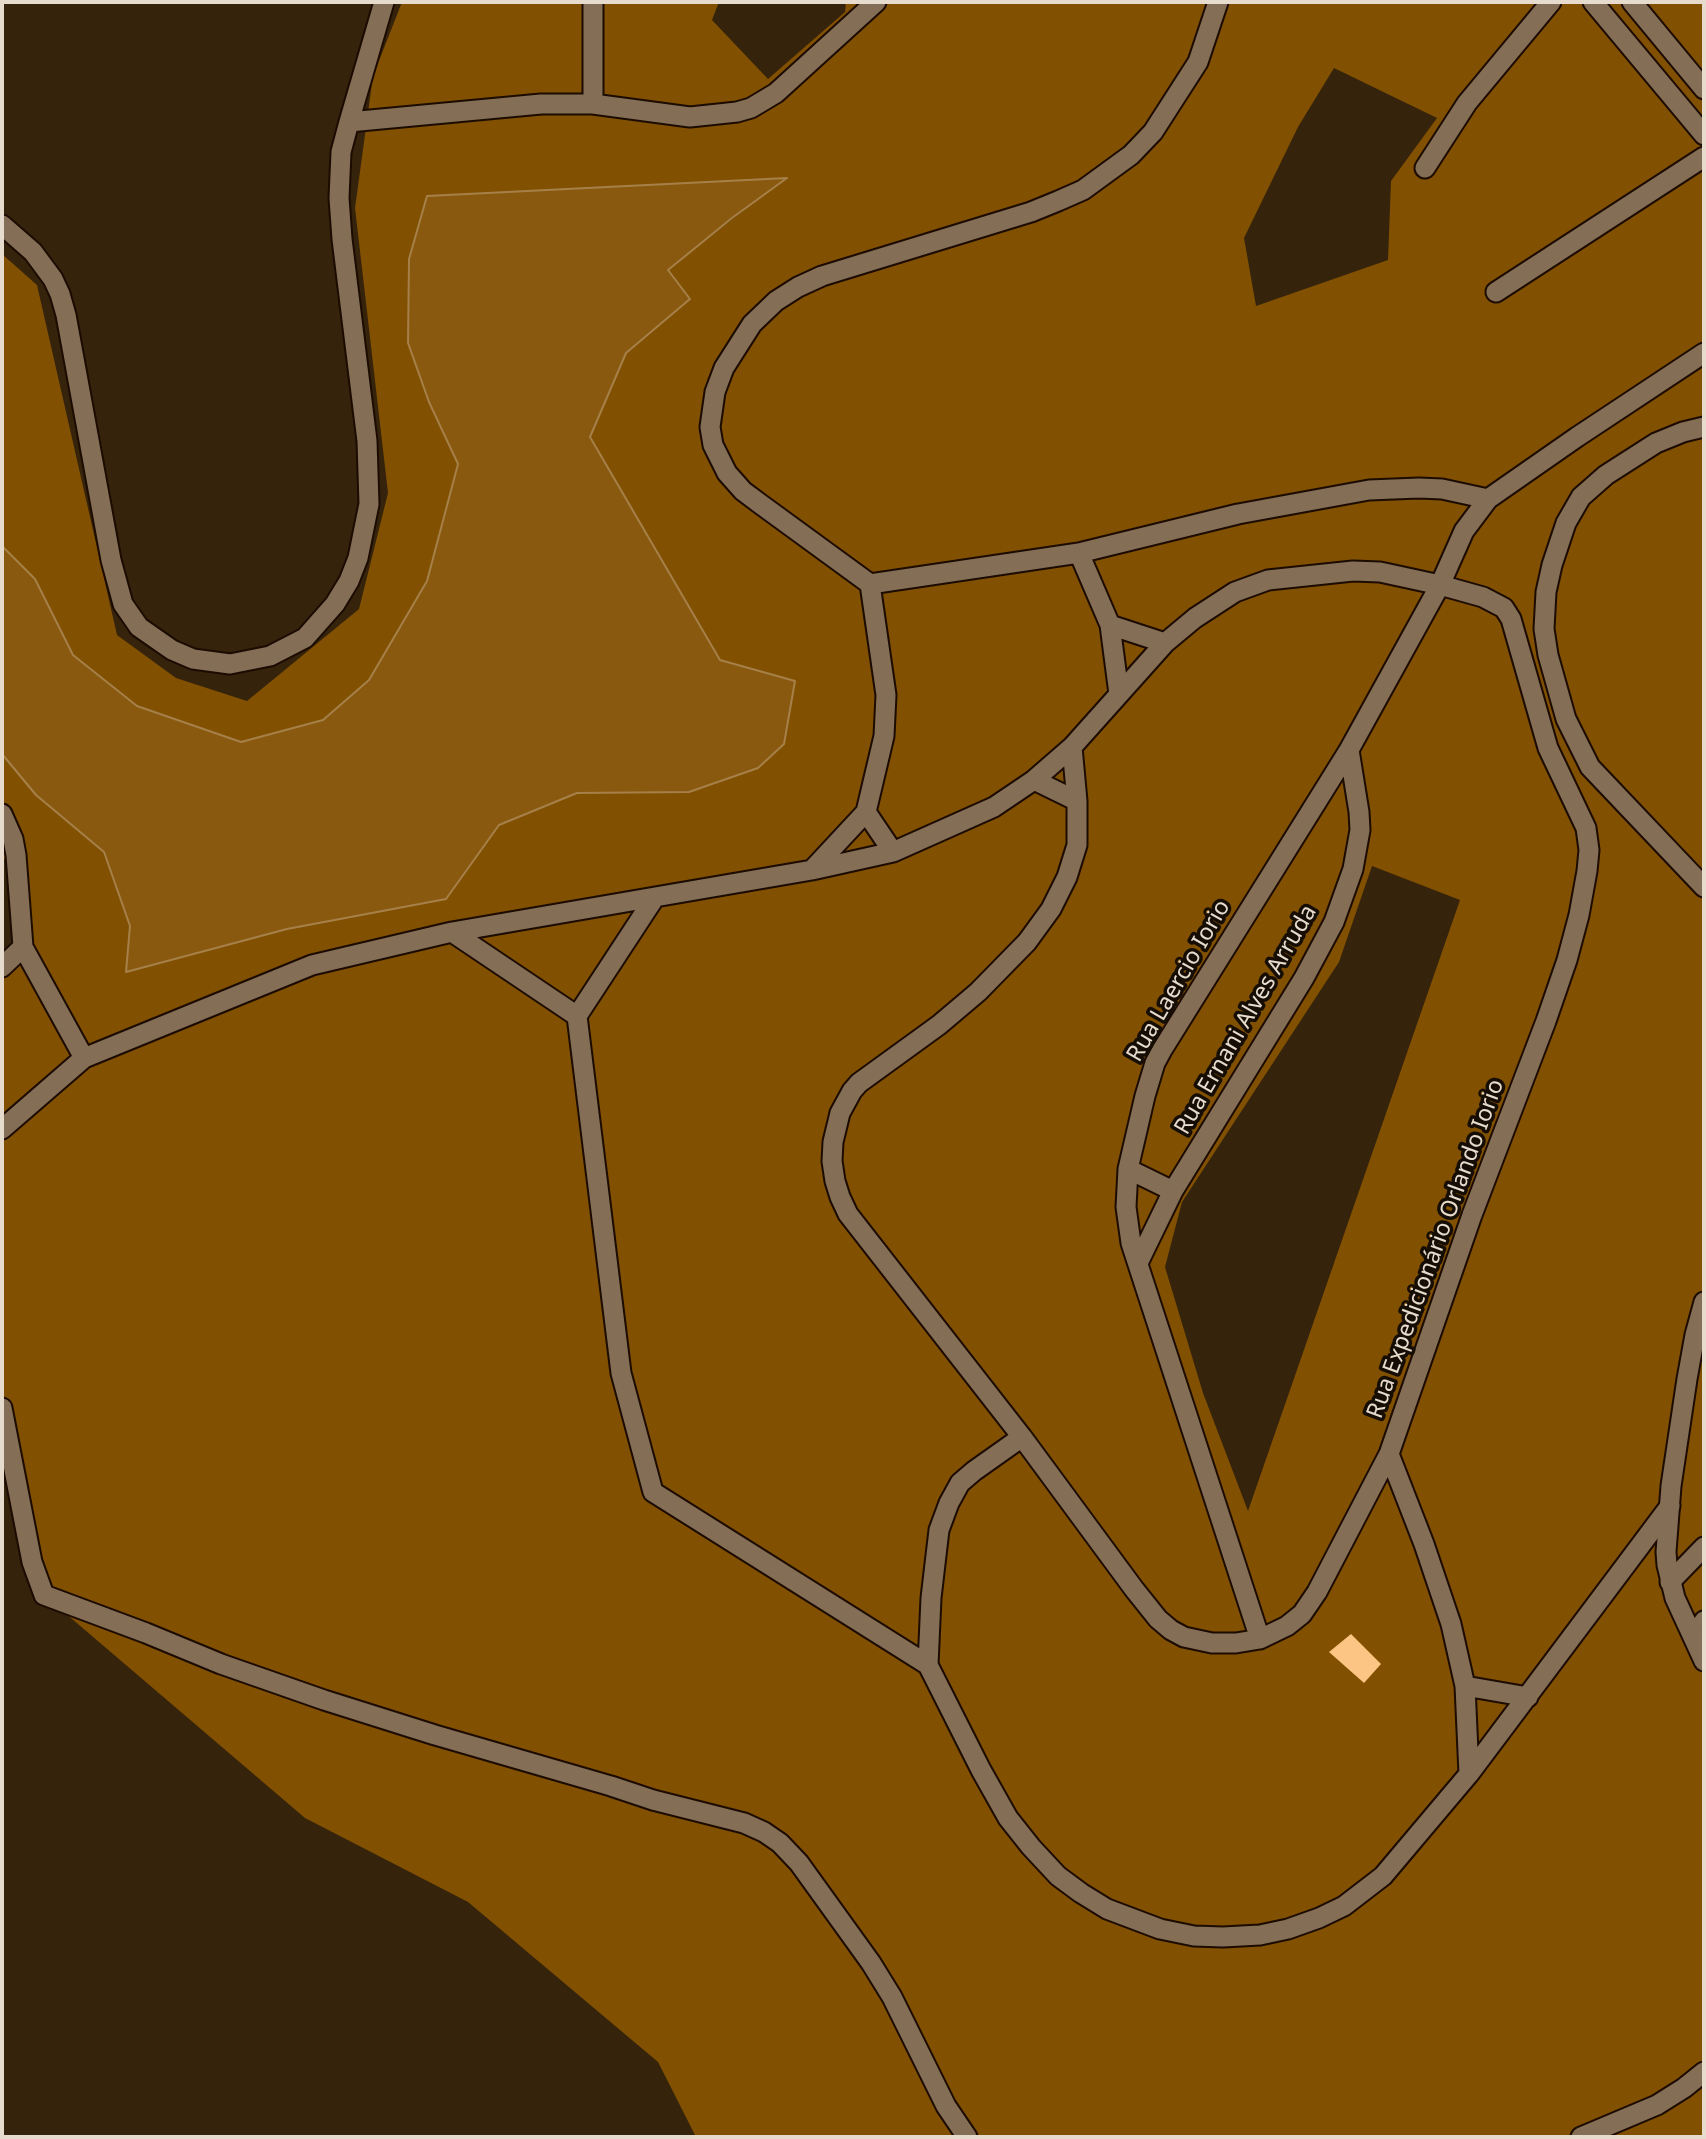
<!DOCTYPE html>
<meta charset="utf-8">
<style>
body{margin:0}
#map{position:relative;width:1706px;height:2139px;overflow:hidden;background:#35230c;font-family:"Noto Sans",sans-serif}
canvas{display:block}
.frame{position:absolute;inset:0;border:4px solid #e7dbce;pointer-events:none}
</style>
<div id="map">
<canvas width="1706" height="2139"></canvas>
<div class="frame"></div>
</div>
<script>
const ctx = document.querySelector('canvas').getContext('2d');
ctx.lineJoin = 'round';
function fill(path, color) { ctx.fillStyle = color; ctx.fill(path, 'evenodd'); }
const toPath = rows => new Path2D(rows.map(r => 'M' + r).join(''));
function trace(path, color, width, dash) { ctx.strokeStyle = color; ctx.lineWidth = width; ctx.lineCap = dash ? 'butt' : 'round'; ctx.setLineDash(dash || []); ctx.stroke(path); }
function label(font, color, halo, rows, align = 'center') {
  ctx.font = font + ' "Noto Sans",sans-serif'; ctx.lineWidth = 7; ctx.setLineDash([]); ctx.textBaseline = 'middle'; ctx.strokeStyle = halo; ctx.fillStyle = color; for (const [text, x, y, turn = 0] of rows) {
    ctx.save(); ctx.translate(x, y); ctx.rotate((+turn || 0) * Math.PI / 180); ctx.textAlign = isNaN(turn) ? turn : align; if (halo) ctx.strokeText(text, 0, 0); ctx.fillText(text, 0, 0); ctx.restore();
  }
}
const forest = toPath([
 [402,2,719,2,712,20,768,79,845,12,846,2,1704,2,1704,2137,696,2137,658,2062,468,1902,305,1818,44,1595,2,1448,2,967,23,947,6,862,2,854,2,754,36,795,104,852,130,926,126,972,287,929,446,899,499,825,577,793,689,792,795,681,720,660,590,437,626,353,689,299,667,270,785,178,427,196,408,343,429,402,458,464,427,581,369,680,323,720,241,742,137,706,73,655,35,579,2,546,2,254,37,285,117,635,176,678,247,701,359,609,388,493,355,208,373,76],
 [1334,68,1437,118,1391,181,1388,260,1256,306,1244,238,1298,127],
 [1372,866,1460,900,1248,1511,1203,1393,1165,1267,1182,1202,1339,962]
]);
const water = toPath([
 [787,178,732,218,668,270,690,299,626,353,590,437,720,660,795,681,784,744,758,768,689,792,577,793,499,825,446,899,287,929,126,972,130,926,104,852,36,795,2,754,2,546,35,579,73,655,137,706,241,742,323,720,369,680,427,581,458,464,429,402,408,343,409,259,427,196,787,178]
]);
const building = toPath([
 [1351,1634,1381,1664,1364,1683,1329,1652]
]);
const minor = toPath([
 [384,2,349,122,541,104,593,104,690,117,737,112,751,108,776,93,876,2],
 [1593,2,1704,135],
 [593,104,593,2],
 [1425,168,1467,103,1551,2],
 [2,225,33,252,53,279,60,294,66,315,111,560,123,604,139,627,172,650,193,659,230,664,270,656,305,638,335,604,349,581,358,558,369,504,367,441,342,239,339,198,341,152,349,122],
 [1496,292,1704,157],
 [1079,553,870,584,759,503,743,491,727,473,713,445,710,427,715,392,724,368,752,324,776,301,798,287,822,276,1031,212,1058,201,1083,190,1131,155,1153,132,1198,62,1218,2],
 [1110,625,1079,553,1238,514,1369,490,1419,488,1442,489,1488,499],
 [1119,694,1110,625,1165,643],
 [1034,780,1077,801],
 [866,812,893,852],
 [2,814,13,839,16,855,23,947,84,1058,312,965,452,932],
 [812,870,866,812,884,736,886,695,870,584],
 [655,897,577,1016,452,932,655,897,812,870,893,852,994,807,1034,780,1072,747,1165,643,1195,618,1235,592,1268,580,1353,571,1380,572,1440,585,1349,750,1162,1050,1155,1063,1145,1096,1128,1169,1126,1207,1131,1243,1260,1639],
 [2,967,23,947],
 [577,1016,621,1373,653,1492,928,1665],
 [2,1129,84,1058],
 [1128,1169,1173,1191],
 [1138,1263,1173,1191,1304,978,1334,922,1353,869,1360,830,1359,812,1349,750],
 [2,1408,32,1562,44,1595,146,1633,221,1664,324,1700,435,1735,611,1786,653,1800,744,1823,764,1832,780,1843,799,1863,871,1963,892,1997,946,2106,967,2137],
 [1022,1437,848,1214,840,1197,835,1181,832,1161,833,1142,840,1113,852,1091,859,1083,939,1025,978,992,1027,942,1051,909,1067,877,1077,845,1077,801,1072,747],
 [1389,1454,1424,1544,1451,1624,1465,1686,1469,1774,1670,1506],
 [1670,1582,1704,1547],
 [1694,1638,1704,1621],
 [1465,1686,1528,1697],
 [1469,1774,1383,1876,1344,1906,1319,1918,1288,1929,1260,1935,1223,1937,1194,1936,1160,1929,1107,1909,1081,1893,1058,1876,1031,1847,1008,1818,981,1770,928,1665,931,1598,939,1530,949,1503,960,1483,974,1471,1022,1437,1134,1589,1158,1619,1171,1630,1184,1637,1212,1643,1236,1643,1260,1639,1287,1626,1302,1614,1317,1592,1389,1454,1472,1215,1546,1021,1567,960,1579,915,1587,871,1589,850,1586,828,1548,748,1511,619,1504,608,1483,597,1440,585,1464,531,1488,499,1577,437,1704,353]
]);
const tertiary = toPath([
 [1632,2,1704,89],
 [1704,427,1683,432,1656,443,1606,475,1581,497,1566,523,1552,565,1546,592,1544,629,1548,655,1566,719,1590,767,1704,887],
 [1704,1302,1695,1335,1687,1379,1671,1486,1666,1552,1667,1565,1675,1598,1704,1661],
 [1581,2137,1657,2105,1684,2088,1704,2072]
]);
const streetNames = [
 ["Rua Laercio Iorio",1179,981,-60],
 ["Rua Ernani Alves Arruda",1246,1020,-60],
 ["Rua Expedicionário Orlando Iorio",1436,1249,-70]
];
fill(forest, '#815000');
fill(water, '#8a5910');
trace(water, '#a68049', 2);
fill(building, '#fdc584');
trace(minor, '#1c0b00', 23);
trace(tertiary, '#1c0b00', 23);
trace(minor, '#846e56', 19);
trace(tertiary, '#846e56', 19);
label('23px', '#e7dbce', '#160e05', streetNames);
</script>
